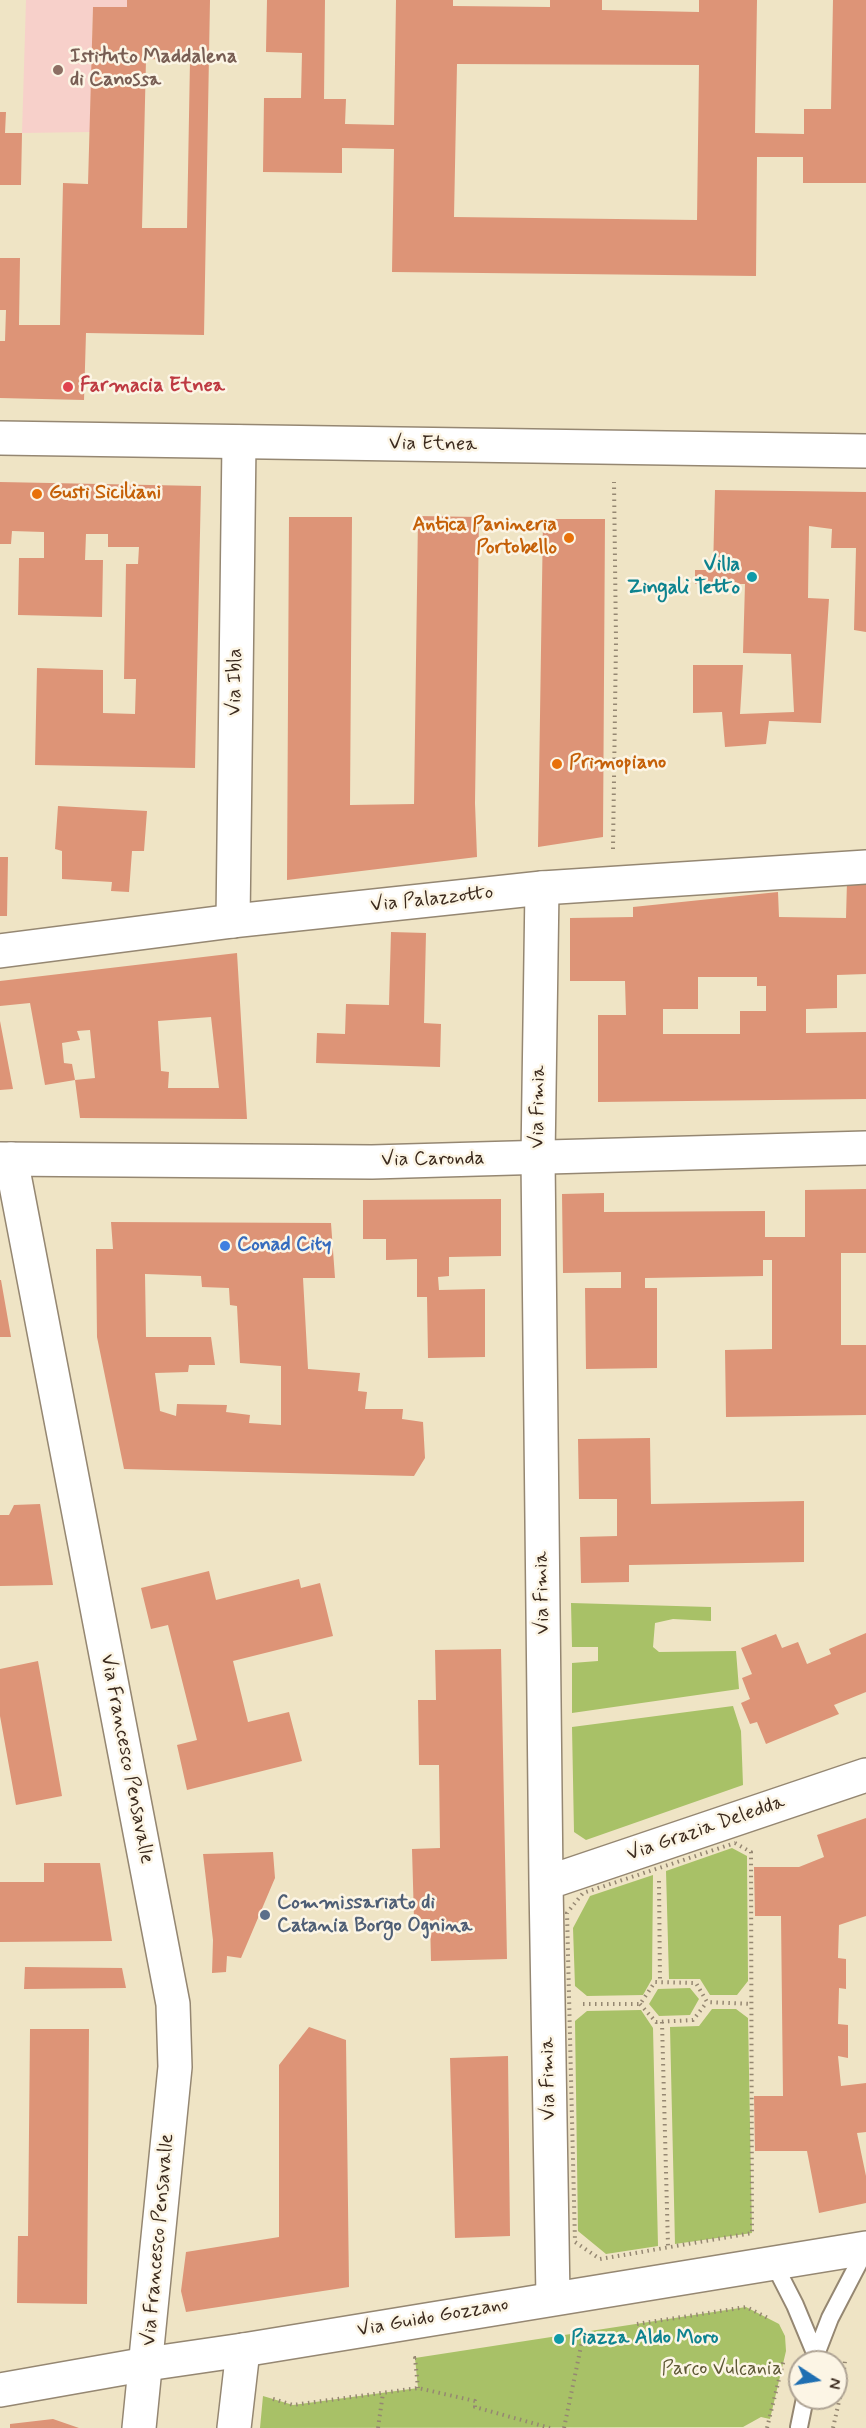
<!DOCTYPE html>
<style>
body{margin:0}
#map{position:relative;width:866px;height:2428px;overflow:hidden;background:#efe4c5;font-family:Mynerve,sans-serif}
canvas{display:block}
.north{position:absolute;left:788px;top:2350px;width:60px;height:60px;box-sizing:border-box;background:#fcf5e5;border:2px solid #afa495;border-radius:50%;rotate:102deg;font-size:16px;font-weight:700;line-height:24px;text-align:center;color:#3b2a1e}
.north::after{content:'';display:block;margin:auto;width:21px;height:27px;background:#1f6fb2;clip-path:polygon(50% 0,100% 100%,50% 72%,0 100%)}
</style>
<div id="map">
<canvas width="866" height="2428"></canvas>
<div class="north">N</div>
</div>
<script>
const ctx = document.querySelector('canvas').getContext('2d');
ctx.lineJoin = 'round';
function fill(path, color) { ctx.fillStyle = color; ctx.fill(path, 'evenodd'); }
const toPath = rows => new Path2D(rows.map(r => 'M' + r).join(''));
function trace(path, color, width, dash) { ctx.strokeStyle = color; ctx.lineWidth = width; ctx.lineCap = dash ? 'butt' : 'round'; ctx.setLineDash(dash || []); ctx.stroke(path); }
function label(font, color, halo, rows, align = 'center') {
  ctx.font = font + ' Mynerve,sans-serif'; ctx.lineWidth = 5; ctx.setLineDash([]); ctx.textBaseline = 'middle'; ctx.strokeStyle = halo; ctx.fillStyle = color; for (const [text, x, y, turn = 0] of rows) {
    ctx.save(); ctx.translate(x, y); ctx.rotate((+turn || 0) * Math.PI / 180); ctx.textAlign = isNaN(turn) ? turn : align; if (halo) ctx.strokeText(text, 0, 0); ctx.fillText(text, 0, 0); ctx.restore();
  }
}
const built = toPath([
 [26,0,147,0,147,7,93,7,90,132,22,133]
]);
const green = toPath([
 [571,1603,711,1607,711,1621,673,1619,655,1623,653,1647,659,1652,736,1651,739,1689,572,1713,572,1663,598,1661,598,1647,572,1647],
 [733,1706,741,1731,743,1785,586,1840,574,1832,572,1727],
 [732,1848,747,1856,748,1981,737,1995,710,1995,700,1979,669,1979,666,1871],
 [653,1875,652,1979,643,1995,587,1996,575,1986,573,1928,590,1896],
 [690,1988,699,1999,690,2015,659,2016,649,2004,658,1989],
 [712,2009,736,2009,748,2018,752,2233,675,2244,670,2027,699,2026],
 [641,2010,653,2028,658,2246,606,2254,578,2231,575,2021,587,2011],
 [746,2307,779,2324,785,2336,786,2351,770,2419,761,2417,743,2427,260,2428,263,2396,293,2405,418,2388,415,2358]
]);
const building = toPath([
 [127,0,210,0,204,335,86,333,84,400,0,398,0,341,5,341,6,310,0,310,0,258,20,258,19,325,60,325,63,183,88,184,93,7,127,7],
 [146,59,190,60,187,228,142,228],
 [267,0,325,0,324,99,346,99,345,124,394,125,396,0,453,0,453,6,550,7,550,0,602,0,602,10,699,12,699,0,757,0,755,133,804,134,804,109,831,109,833,0,866,0,866,183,803,183,803,157,757,157,756,276,392,272,394,149,342,148,342,173,263,172,264,98,301,98,302,53,266,52],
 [457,64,699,65,697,220,454,217],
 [0,112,6,112,5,133,22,133,21,185,0,185],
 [0,482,201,486,195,768,35,765,37,668,103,670,103,713,135,714,136,679,124,679,126,564,138,564,139,547,108,547,108,534,86,534,85,560,103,560,102,617,18,615,19,558,44,558,44,532,12,531,11,544,0,544],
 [715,490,866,492,866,632,854,630,856,548,831,548,832,529,809,526,808,598,829,599,821,723,769,721,766,744,725,747,722,712,693,713,693,665,743,665,740,714,794,712,791,654,743,653,745,584,695,584,695,570,713,570],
 [418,516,479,517,475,803,477,857,287,880,289,517,352,517,350,805,414,804],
 [543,519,605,519,603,837,538,847],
 [58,806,147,811,144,851,132,851,129,892,111,891,112,882,62,879,62,851,55,849],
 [0,857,8,857,7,916,0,916],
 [847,881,866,881,866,974,837,975,837,1008,806,1009,806,1033,866,1032,866,1099,598,1102,598,1015,626,1015,625,981,570,981,570,918,633,917,633,907,778,892,779,917,846,918],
 [698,977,757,977,757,986,766,986,766,1011,740,1011,740,1034,663,1034,663,1009,698,1009],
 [391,932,426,933,424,1023,441,1024,440,1067,316,1063,317,1033,345,1034,346,1004,389,1005],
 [237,953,247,1119,80,1118,75,1080,45,1085,30,1003,0,1006,0,981],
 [211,1017,219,1088,168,1088,169,1072,161,1071,158,1021],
 [90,1030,95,1078,75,1080,72,1064,64,1063,62,1043,80,1040,77,1031],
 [0,1021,13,1089,0,1090],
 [866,1189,866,1253,841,1253,841,1345,866,1345,866,1415,726,1417,725,1350,772,1349,772,1260,763,1260,763,1276,645,1278,645,1288,657,1288,657,1368,586,1369,585,1288,621,1288,621,1272,563,1273,562,1194,604,1193,604,1212,765,1211,765,1237,805,1237,805,1190],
 [501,1199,501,1256,449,1257,449,1276,438,1277,439,1290,485,1289,485,1357,428,1358,427,1297,417,1297,417,1259,386,1260,386,1239,363,1239,363,1200],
 [111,1222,331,1223,335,1278,303,1278,308,1369,360,1373,358,1391,367,1392,365,1409,403,1409,402,1419,423,1422,425,1458,414,1476,124,1469,97,1337,96,1249,113,1249],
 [145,1274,201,1276,202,1287,229,1288,230,1305,237,1306,240,1363,281,1366,281,1425,249,1423,250,1415,226,1412,227,1405,177,1404,176,1416,160,1411,155,1373,188,1372,189,1365,215,1365,211,1337,146,1337],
 [0,1280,1,1280,11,1337,0,1337],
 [650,1438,651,1504,804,1501,804,1562,629,1565,629,1582,581,1583,580,1537,617,1536,617,1499,579,1499,578,1439],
 [40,1504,53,1585,0,1586,0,1515,9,1515,14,1505],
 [209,1571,216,1600,299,1579,301,1588,320,1583,333,1636,233,1661,248,1722,289,1712,302,1761,187,1790,177,1745,197,1740,168,1625,151,1629,141,1588],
 [866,1633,866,1692,834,1705,839,1714,766,1744,757,1722,750,1724,741,1703,750,1699,742,1678,752,1674,741,1648,776,1634,782,1648,798,1642,807,1664,831,1654,829,1649],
 [501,1649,507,1959,431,1961,430,1919,414,1919,412,1849,440,1848,439,1765,419,1765,418,1700,436,1700,435,1650],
 [38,1661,62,1796,16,1805,0,1716,0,1669],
 [866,1818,866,1916,839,1925,838,1958,846,1959,846,1989,839,1988,838,2024,848,2025,848,2058,838,2056,841,2086,866,2083,866,2132,857,2133,866,2176,866,2203,819,2213,807,2151,755,2151,754,2096,783,2096,781,1916,755,1916,754,1867,799,1867,824,1857,817,1835],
 [273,1852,275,1878,241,1958,227,1956,226,1972,212,1973,213,1940,203,1854],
 [44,1863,100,1863,112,1941,0,1942,0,1882,44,1882],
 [25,1967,122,1968,126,1988,24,1989],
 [309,2027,346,2040,349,2287,186,2312,181,2291,186,2252,279,2237,279,2065],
 [30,2029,89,2029,87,2304,17,2303,18,2236,28,2236],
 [508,2056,510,2236,455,2238,450,2058],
 [53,2419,79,2428,10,2428,10,2424]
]);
const path = toPath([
 [613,849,616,641,614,482],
 [735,1843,751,1852,752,2233,600,2259,575,2242,567,1913,583,1893,735,1843],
 [659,1881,660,1982],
 [583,2004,640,2004,655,1982,696,1983,707,2002,751,2004],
 [640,2004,656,2022,693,2020,707,2002],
 [662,2022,668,2246],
 [637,2324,746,2307,770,2319],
 [416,2358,415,2358,418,2388],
 [273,2399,293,2405,418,2388,475,2401,475,2407,550,2428],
 [378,2428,383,2393],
 [564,2428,584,2332],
 [767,2428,784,2359],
 [833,2428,842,2388,845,2361]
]);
const lane = toPath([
 [774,2264,795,2305,815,2353],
 [813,2362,830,2318,866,2249],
 [799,2427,805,2398]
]);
const street = toPath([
 [542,888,538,1158,546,1883,553,2298],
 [233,921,239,442],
 [11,1159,173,2004,175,2067,139,2428],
 [546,1883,866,1775],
 [234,2428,243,2350]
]);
const secondary = toPath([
 [0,951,233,921,542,888,866,867],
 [0,1159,372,1162,866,1148],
 [0,2390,147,2364,243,2350,866,2248]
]);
const primary = toPath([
 [0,438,866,451]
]);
const markers = [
 [58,70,6,"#8d6e63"],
 [68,387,6,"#e0444e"],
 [37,494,6,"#e8710a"],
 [569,538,6,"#e8710a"],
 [752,577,6,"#0f9aa8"],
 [557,764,6,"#e8710a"],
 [225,1246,6,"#3f7fe0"],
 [265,1915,6,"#5c6f8a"],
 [559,2339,6,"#0f9aa8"]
];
const educationNames = [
 ["Istituto Maddalena",70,58],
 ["di Canossa",70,81]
];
const healthNames = [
 ["Farmacia Etnea",80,387]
];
const streetNames = [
 ["Via Etnea",433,445,1],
 ["Via Ibla",236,682,-89],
 ["Via Palazzotto",432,900,-6],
 ["Via Fimia",539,1107,-89],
 ["Via Caronda",433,1160,-1],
 ["Via Fimia",543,1593,-91],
 ["Via Francesco Pensavalle",126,1759,79],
 ["Via Grazia Deledda",706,1829,-19],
 ["Via Fimia",549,2079,-91],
 ["Via Francesco Pensavalle",159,2240,-85],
 ["Via Guido Gozzano",433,2318,-10]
];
const foodNames = [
 ["Gusti Siciliani",49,494],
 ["Antica Panineria",557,526,"right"],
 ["Portobello",557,549,"right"],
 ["Primopiano",569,764]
];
const cultureNames = [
 ["Villa",740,566],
 ["Zingali Tetto",740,589],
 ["Piazza Aldo Moro",571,2339,"left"]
];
const shopNames = [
 ["Conad City",237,1246]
];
const serviceNames = [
 ["Commissariato di",277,1904],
 ["Catania Borgo Ognina",277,1927]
];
const parkNames = [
 ["Parco Vulcania",722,2370]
];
fill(built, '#f7d0ca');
fill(green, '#a8c167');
fill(building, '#dd9477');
trace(lane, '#958772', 20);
trace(street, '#958772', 36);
trace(secondary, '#958772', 36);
trace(primary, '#958772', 36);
trace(path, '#958772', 4, [1.5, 4.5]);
trace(lane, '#fff', 16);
trace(street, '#fff', 33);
trace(secondary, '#fff', 33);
trace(primary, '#fff', 33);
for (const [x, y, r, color] of markers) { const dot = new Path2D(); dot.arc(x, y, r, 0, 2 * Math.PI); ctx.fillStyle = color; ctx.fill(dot); trace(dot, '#fcf5e5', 2); }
label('bold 20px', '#785e54', '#fcf5e5', educationNames, 'left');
label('bold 20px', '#be3a42', '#fcf5e5', healthNames, 'left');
label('20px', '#3b2a1e', '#fcf5e5', streetNames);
label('bold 20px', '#c56008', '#fcf5e5', foodNames, 'left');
label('bold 20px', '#0d838f', '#fcf5e5', cultureNames, 'right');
label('bold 20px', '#366cbe', '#fcf5e5', shopNames, 'left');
label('bold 20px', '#4e5e75', '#fcf5e5', serviceNames, 'left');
label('20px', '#5c5734', '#fcf5e5', parkNames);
</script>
